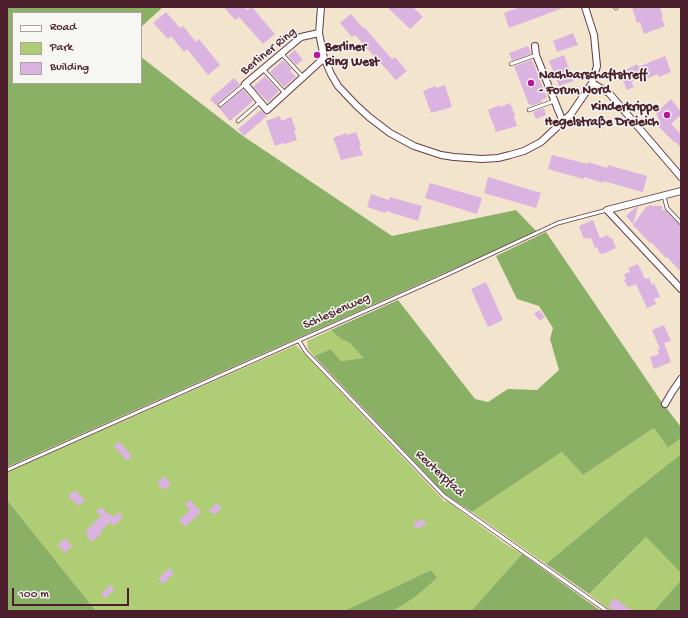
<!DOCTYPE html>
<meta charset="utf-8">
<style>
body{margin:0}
#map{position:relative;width:688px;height:618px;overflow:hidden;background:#f3e4ce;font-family:"Gochi Hand",sans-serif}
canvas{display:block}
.frame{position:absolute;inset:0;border:8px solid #4a1f2b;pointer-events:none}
.legend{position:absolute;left:12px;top:12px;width:130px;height:72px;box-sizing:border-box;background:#f6f6f2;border:1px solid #b1a0a2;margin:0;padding:5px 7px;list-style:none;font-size:12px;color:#4a1f2b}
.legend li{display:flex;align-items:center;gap:8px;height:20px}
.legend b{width:20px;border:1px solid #b1a0a2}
.scale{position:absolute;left:12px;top:588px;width:117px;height:18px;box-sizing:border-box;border:2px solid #4a1f2b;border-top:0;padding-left:5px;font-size:12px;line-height:14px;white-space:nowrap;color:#4a1f2b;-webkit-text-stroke:3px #f6f6f2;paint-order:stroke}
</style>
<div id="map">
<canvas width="688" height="618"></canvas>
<div class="frame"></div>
<ul class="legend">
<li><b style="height:5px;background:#fff"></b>Road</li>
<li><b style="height:11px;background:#aecd75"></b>Park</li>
<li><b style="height:11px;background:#dbb3e0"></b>Building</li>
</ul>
<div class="scale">100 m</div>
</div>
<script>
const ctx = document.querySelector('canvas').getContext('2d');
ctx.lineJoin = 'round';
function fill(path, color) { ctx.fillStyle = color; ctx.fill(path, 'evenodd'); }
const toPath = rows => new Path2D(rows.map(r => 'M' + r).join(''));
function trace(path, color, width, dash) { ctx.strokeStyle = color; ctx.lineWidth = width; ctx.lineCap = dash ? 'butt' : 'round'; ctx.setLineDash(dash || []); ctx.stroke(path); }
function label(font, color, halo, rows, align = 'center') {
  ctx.font = font + ' "Gochi Hand",sans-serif'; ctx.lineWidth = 3; ctx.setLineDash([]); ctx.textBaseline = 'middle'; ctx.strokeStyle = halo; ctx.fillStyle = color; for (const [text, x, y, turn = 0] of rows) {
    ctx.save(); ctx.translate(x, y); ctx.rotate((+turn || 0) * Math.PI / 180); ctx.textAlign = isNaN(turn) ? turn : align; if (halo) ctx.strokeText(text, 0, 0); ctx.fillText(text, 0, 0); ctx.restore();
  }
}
const green = toPath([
 [331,330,341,339,350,343,363,358,341,361,331,349,314,356,308,349,307,341],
 [296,345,445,502,447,501,504,543,522,554,471,611,393,611,414,598,436,578,431,570,344,611,96,611,7,500,7,472],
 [654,428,668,448,681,438,681,454,629,495,546,564,472,512,562,452,583,475],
 [646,537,681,573,681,580,654,611,611,611,589,594]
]);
const forest = toPath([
 [7,7,163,7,141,27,141,13,13,13,13,83,141,83,141,57,243,136,392,236,516,210,537,232,7,467],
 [546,232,661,401,681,427,681,438,668,448,654,428,583,475,562,452,472,512,446,495,314,356,331,349,341,361,363,358,350,343,341,339,331,330,398,300,475,399,488,402,508,389,537,390,559,370,550,339,553,328,539,306,517,299,496,256],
 [681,454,681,573,646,537,589,594,546,564,629,495],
 [7,500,96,611,7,611],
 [522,554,601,611,471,611],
 [431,570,437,578,414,598,393,611,344,611],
 [681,580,681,611,654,611]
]);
const building = toPath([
 [224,7,244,7,247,10,252,7,275,34,263,44,239,17,235,20],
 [387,7,413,7,423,17,410,29],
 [520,7,563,7,563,8,509,28,504,13],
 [632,7,660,7,663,17,661,17,665,26,644,34,640,22,637,23],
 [166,12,180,28,183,26,196,42,199,39,220,65,208,75,187,49,184,52,171,36,168,39,153,23],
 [351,14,363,28,364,27,392,59,395,57,407,71,396,80,355,35,352,37,340,23],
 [573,33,578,45,557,52,553,41],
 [528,46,531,54,512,61,509,53],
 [295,50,303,60,296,65,288,56],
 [564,55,574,81,559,86,549,61],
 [665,56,671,72,659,77,658,74,643,80,642,77,631,82,634,87,627,90,620,73,637,64,638,67],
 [283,60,292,69,290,71,296,77,284,87,270,72],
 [532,60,547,98,541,100,542,102,531,106,531,104,529,105,514,66],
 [265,76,279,91,268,102,253,87],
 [234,78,240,84,218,103,217,106,210,99],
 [445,85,452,107,431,113,423,91,435,86,436,88],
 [243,89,253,101,230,121,219,108,222,107],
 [671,99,681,112,681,115,671,124,681,134,681,148,676,142,675,143,656,124,660,122,656,113],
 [510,103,515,116,514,117,517,126,496,132,488,110,500,105,501,107],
 [544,108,546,115,536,119,533,112],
 [261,110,267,116,244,136,238,129],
 [280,116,281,121,291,117,296,130,294,131,297,140,285,144,284,143,275,146,266,121],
 [356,132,361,145,359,146,363,155,341,160,333,138,346,133,347,135],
 [552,155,588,164,588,162,607,168,608,165,647,176,643,192,603,181,603,183,584,177,583,179,548,169],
 [488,177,541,193,536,208,484,193],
 [430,183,482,198,477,214,425,198],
 [371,194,389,200,390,197,422,206,418,221,386,211,385,213,367,207],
 [651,205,652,206,662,206,662,210,665,210,681,226,681,272,667,257,666,258,651,242,650,243,633,225,646,207],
 [636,207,638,207,633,224,626,216],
 [593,220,600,238,608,235,610,239,612,238,616,248,603,254,603,253,600,254,597,247,595,248,591,238,588,239,587,237,584,239,579,226],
 [638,264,645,279,649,278,652,285,654,283,660,297,654,299,656,304,647,308,636,284,629,287,628,286,627,286,624,280,626,279,624,274,630,272,628,268],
 [486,282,503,320,488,327,471,289],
 [539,310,545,317,540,321,534,314],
 [664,325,671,341,664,343,671,362,654,369,650,357,659,354,657,349,660,349,652,330],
 [119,441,132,456,127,461,114,446],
 [164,476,171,484,164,490,157,483],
 [75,490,85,500,78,506,68,496],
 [190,500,201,512,185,527,179,520,190,510,185,505],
 [217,503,222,508,214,515,209,510],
 [101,507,109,515,111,514,114,517,119,512,123,517,114,526,110,522,100,532,102,533,92,542,86,536,88,534,85,532,101,516,96,511],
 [423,519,426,525,416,529,413,523],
 [65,538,72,546,65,553,58,545],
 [169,568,174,573,163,584,158,579],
 [110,585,115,589,105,598,101,594],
 [614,598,632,611,615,611,608,606]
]);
const lane = toPath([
 [615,7,616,8],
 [281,53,303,77],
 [511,64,536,55],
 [263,69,285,93],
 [220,105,245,84],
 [529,110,554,101],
 [238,121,260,102],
 [664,196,667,208,681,223],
 [299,341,306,352,444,496,607,611],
 [7,470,444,276,558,223,607,210]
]);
const street = toPath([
 [321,7,319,33,324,58,331,74,338,86,356,105,369,117,390,133,414,146,441,155,454,157,482,159,498,158,510,155,524,151,541,142,571,114,584,95,592,83,597,66,594,35,585,7],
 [319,33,301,37,245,84,267,110,324,58],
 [535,46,536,55,563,122],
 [592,83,609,93,681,177],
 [681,191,607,210,681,289],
 [665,404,672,392,681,379]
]);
const markers = [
 [317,55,4,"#b5179e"],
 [531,83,4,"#b5179e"],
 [667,115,4,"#b5179e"]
];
const poiNames = [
 ["Berliner",325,48],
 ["Ring West",325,63],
 ["Nachbarschaftstreff",539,76],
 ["- Forum Nord",539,91],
 ["Kinderkrippe",659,108,"right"],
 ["Hegelstraße Dreieich",659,123,"right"]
];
const streetNames = [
 ["Berliner Ring",269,52,-39],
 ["Schlesienweg",337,312,-24],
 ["Reuterpfad",439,474,43]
];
fill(green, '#aecd75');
fill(forest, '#8ab066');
fill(building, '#dbb3e0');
trace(lane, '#633d43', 4.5);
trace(street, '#633d43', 8);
trace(lane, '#fff', 3);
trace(street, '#fff', 6);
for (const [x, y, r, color] of markers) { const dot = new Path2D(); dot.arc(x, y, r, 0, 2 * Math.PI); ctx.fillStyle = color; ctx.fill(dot); trace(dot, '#f6f6f2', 1.5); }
label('bold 13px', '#4a1f2b', '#f6f6f2', poiNames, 'left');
label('13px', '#4a1f2b', '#f6f6f2', streetNames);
</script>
